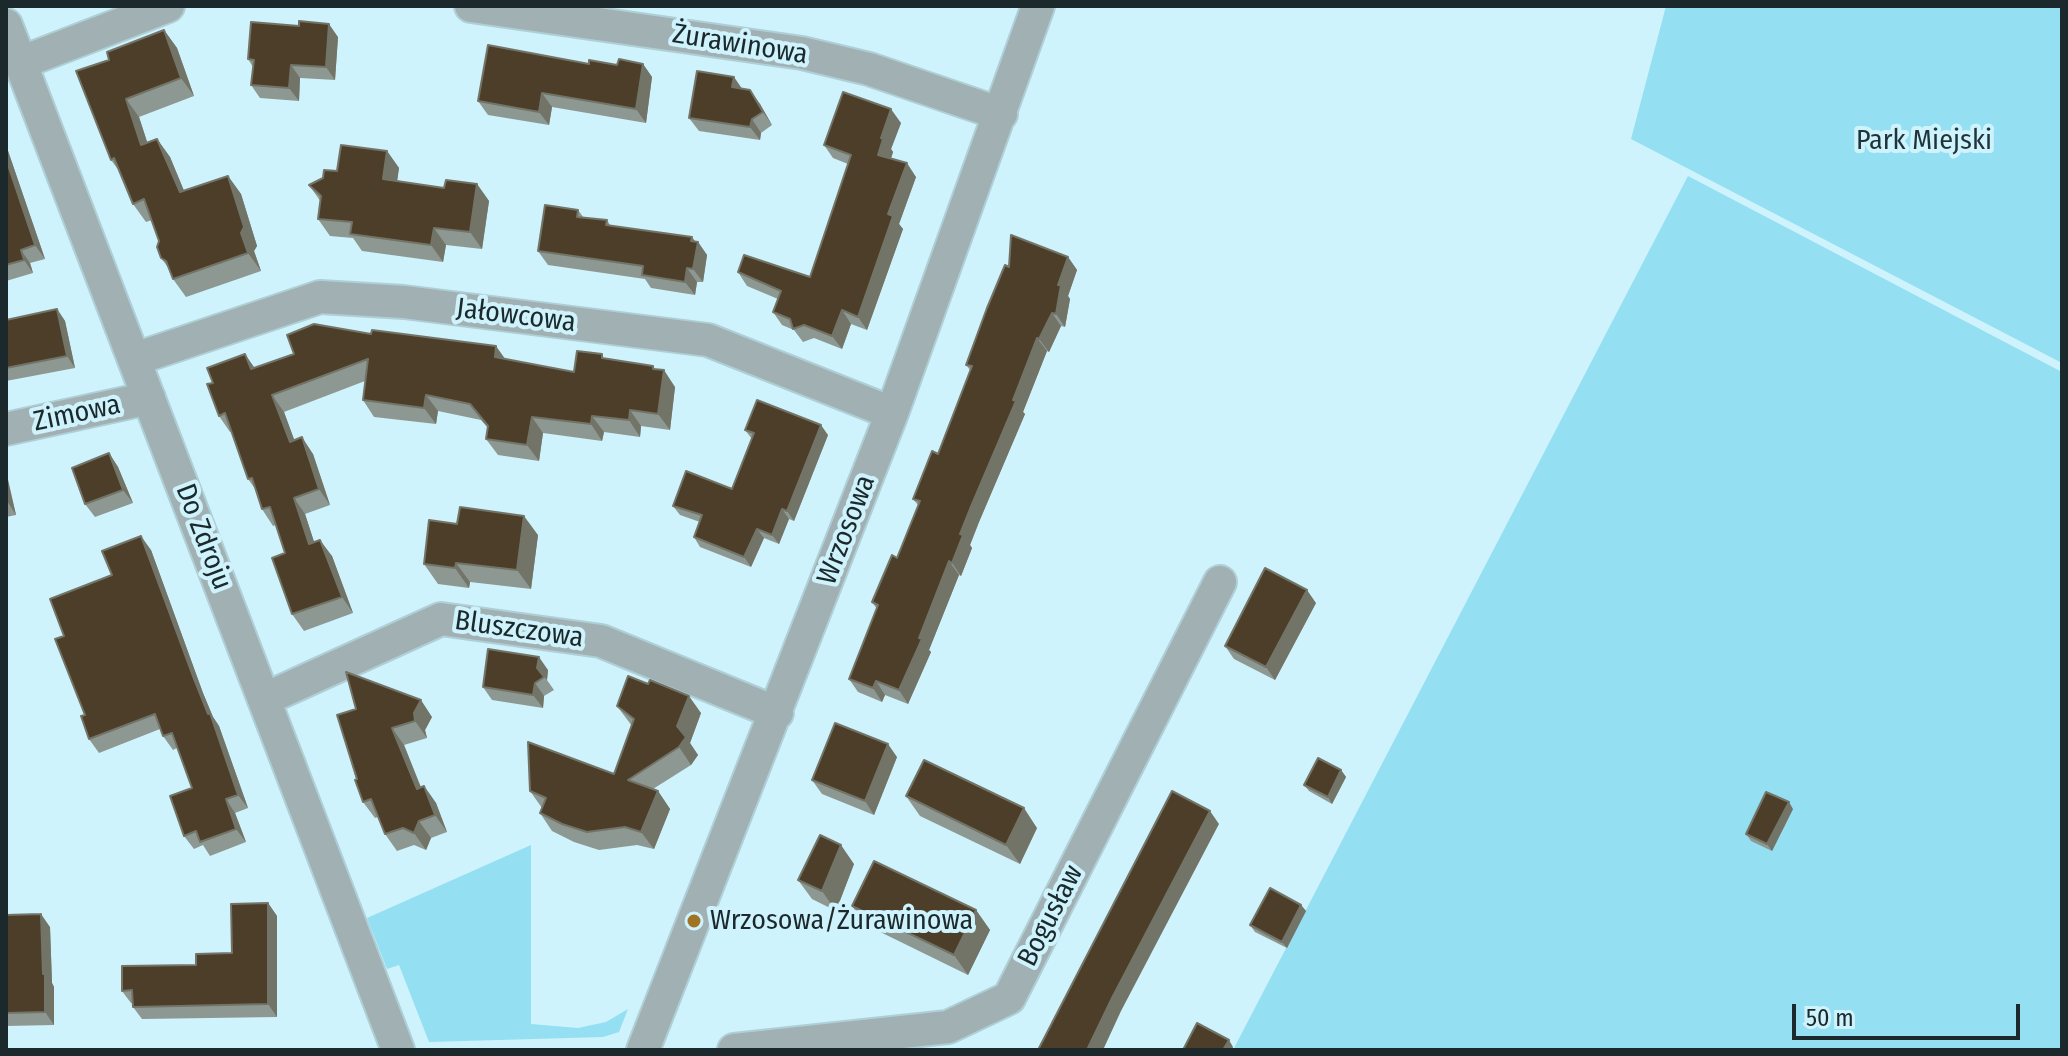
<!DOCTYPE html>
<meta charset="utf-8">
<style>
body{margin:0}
#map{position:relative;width:2068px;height:1056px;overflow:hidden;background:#cff3fc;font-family:"Fira Sans Condensed",sans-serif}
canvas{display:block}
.frame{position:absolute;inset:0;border:8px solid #1b292c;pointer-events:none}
.scale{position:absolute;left:1792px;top:1004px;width:228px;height:36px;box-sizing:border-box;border:4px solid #1b292c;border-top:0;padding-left:10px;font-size:24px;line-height:28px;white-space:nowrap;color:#1b292c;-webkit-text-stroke:6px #cff3fc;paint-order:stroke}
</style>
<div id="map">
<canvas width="2068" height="1056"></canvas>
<div class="frame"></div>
<div class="scale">50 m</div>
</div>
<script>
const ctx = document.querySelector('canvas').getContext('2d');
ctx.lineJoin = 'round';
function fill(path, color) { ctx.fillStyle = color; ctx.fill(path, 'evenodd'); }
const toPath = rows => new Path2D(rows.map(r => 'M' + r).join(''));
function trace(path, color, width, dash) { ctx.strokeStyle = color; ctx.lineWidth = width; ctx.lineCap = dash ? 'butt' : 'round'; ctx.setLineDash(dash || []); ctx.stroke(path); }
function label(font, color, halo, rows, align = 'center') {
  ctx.font = font + ' "Fira Sans Condensed",sans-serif'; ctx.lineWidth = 8; ctx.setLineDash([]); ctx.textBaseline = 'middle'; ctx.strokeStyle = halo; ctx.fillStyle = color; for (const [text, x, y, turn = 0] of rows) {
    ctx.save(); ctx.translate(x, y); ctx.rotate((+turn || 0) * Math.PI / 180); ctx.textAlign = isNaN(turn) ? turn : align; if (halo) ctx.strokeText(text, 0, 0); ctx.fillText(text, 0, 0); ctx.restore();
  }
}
const green = toPath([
 [1666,6,2062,6,2062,363,1631,139],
 [1688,176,2062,372,2062,1050,1233,1050],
 [531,845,531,1024,578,1028,606,1022,628,1009,619,1032,603,1037,429,1042,399,965,387,969,367,918]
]);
const minor = toPath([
 [471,6,802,53,869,69,1001,114],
 [6,25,398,1050],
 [20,63,168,6],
 [135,359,320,297,404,302,708,340,892,413],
 [6,429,149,398],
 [265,699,441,619,601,641,777,713],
 [643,1050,892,413,1038,6],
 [734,1050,948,1027,1009,998,1220,582]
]);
const wall = toPath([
 [164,30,177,48,194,96,139,117,147,142,157,139,170,157,184,191,228,176,241,194,257,246,254,251,261,271,186,297,173,279,170,270,161,258,159,241,152,220,146,222,133,204,120,172,111,160,109,60],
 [338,37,335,80,300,78,299,101,260,98,251,85,253,67,248,59],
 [589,64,617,65,643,64,652,77,646,123,552,107,549,125,488,115,478,101],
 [742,89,760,104,772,125,761,133,760,140,699,131,689,118],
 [901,123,891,149,893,152,891,158,916,177,899,224,903,229,867,330,851,324,842,349,814,338,803,342,794,330,782,325,773,312,778,299,747,286,738,272,810,277,848,164,833,158,824,145],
 [6,145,45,259,30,263,33,273,6,281],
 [387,151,399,168,397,181,444,188,477,184,489,201,482,249,446,245,443,262,362,251,353,238,330,236,318,219,321,202,309,185,337,171],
 [578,210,584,218,607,220,610,225,698,242,707,255,703,282,697,282,695,295,651,288,645,279,548,265,538,251],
 [1068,257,1077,270,1068,296,1070,299,1065,327,1061,326,1049,352,1047,351,1023,412,1025,414,979,522,970,545,972,548,961,576,959,575,929,650,931,652,908,704,885,695,882,702,858,692,849,679,877,609,872,602,897,558,918,505,913,499,938,454,970,370,966,365,1009,267],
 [57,309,65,321,75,368,6,381,6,320],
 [294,354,505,359,574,372,605,358,655,369,675,387,670,430,641,426,640,437,604,432,602,441,543,433,539,461,498,455,486,439,488,428,481,420,438,411,436,424,374,417,363,400,365,381,284,412,294,440,313,454,330,505,305,514,314,542,332,556,353,613,304,631,292,614,285,553,276,525,273,526,262,509,256,490,248,479,232,431,230,432,219,416,255,368],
 [745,430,828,435,794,521,789,519,779,544,764,538,751,567,700,547,694,537,700,522,680,515,673,506,732,489,752,439],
 [109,453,118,467,133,503,95,517,85,504],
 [6,474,16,515,6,517],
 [538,535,531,589,470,582,469,588,438,584,424,564],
 [151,550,203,693,213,717,219,726,248,808,235,813,246,842,210,856,203,845,194,849,184,836,192,788,177,748,173,750,163,736,160,729,99,753,89,739,85,715,64,636,112,575],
 [1316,603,1275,680,1234,659,1225,646],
 [548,670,547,680,554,690,544,696,543,708,492,700,483,687],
 [648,684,701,713,690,743,698,755,691,765,653,789,658,791,670,809,654,849,637,845,599,850,574,842,552,831,540,813,542,808,530,791,614,774,632,726,617,706],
 [337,715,432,717,425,730,427,738,404,745,421,787,424,786,436,803,447,832,431,838,426,850,414,845,397,851,385,834,378,817,375,818,363,802],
 [897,757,874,815,822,794,812,780],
 [1341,770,1346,777,1332,804,1309,791,1304,785],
 [906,796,1037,828,1020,864,920,816],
 [1793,809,1772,851,1751,841,1746,834],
 [854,864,836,911,812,899,798,880],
 [268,903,277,916,277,1017,142,1019,133,1007,133,1003,131,1003,122,991,232,953],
 [1301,905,1306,911,1287,948,1255,932,1250,925],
 [852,906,976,910,990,930,968,975,866,925],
 [6,915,50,927,52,983,54,987,54,1025,6,1026]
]);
const shadedWall = toPath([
 [329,24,338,37,335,80,326,67],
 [164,30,177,48,194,96,181,78],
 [643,64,652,77,646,123,636,109],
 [291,65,300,78,299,101,289,88],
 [734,77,743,90,732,87],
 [750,90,760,104,772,125,763,112],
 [542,93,552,107,549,125,539,112],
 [126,99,139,117,154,163,141,145],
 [891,109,901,123,891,149,893,152,888,168,878,155,881,138],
 [752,119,761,133,760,140,750,127],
 [157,139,170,157,192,210,180,192],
 [6,145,45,259,35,245,6,159],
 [387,151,399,168,395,196,383,179],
 [907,163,916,177,899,224,903,229,867,330,858,317,888,214],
 [228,176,241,194,257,246,254,251,261,271,248,253,241,233],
 [477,184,489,201,482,249,470,232],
 [434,228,446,245,443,262,431,245],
 [692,237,697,244,698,242,707,255,703,282,693,269],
 [21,250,30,263,33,273,24,260],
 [1068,257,1077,270,1068,296,1070,299,1065,327,1056,314,1058,285],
 [687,268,697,282,695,295,685,282],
 [57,309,65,321,75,368,67,356],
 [842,310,851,324,842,349,832,336],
 [1052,313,1061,326,1049,352,1039,339],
 [1037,338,1047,351,1023,412,1025,414,979,522,970,545,972,548,961,576,952,563,960,534],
 [496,346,508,363,495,357],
 [245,354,256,370,251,369],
 [653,366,663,380,664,370,675,387,670,430,658,414],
 [272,395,284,412,301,458,290,442],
 [426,395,438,411,436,424,424,408],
 [630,410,641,426,640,437,629,420],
 [592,416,604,432,602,441,591,424],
 [532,417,543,433,539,461,527,445],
 [821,425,828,435,794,521,787,511],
 [302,437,313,454,330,505,319,489],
 [109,453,118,467,133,503,123,490],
 [6,474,7,475,16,515,7,501],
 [294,498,305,514,320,560,309,544],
 [782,509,789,519,779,544,772,535],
 [524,516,538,535,531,589,517,570],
 [757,529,764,538,751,567,744,557],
 [141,536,151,550,203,693,213,717,219,726,248,808,238,795,194,679],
 [320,540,332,556,353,613,342,597],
 [949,561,959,575,929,650,931,652,908,704,899,690],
 [456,563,470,582,469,588,455,568],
 [1307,590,1316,603,1275,680,1266,667],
 [539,657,548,670,547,680,537,668],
 [876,681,885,695,882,702,873,688],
 [535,683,544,696,543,708,533,695],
 [689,696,701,713,690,743,698,755,691,765,679,747,677,726],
 [421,700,432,717,425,730,427,738,415,721,414,713],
 [392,728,404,745,428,806,417,789],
 [888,744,897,757,874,815,865,801],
 [1341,770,1346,777,1332,804,1328,797],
 [424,786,436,803,447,832,435,815],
 [658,791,670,809,654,849,641,832],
 [226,799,235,813,246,842,236,829],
 [1789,802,1793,809,1772,851,1767,844],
 [1024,808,1037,828,1020,864,1006,845],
 [1210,811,1219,824,1121,1011,1103,1050,1087,1050,1112,998],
 [419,821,431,838,426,850,414,833],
 [841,845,854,864,836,911,822,891],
 [268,903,277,916,277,1017,268,1004],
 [1301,905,1306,911,1287,948,1282,942],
 [976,910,990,930,968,975,954,955],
 [41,914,50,927,52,983,54,987,54,1025,45,1012,43,974],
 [1229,1040,1233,1047,1232,1050,1223,1050]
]);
const building = toPath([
 [299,21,329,24,326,67,291,65,289,88,251,85,254,60,248,59,251,22,299,26,299,21],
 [164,30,181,78,126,99,141,145,157,139,180,192,228,176,244,227,241,233,248,253,173,279,166,261,161,258,157,247,159,241,144,199,133,204,114,158,111,160,76,71,109,60,107,52,164,30],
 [488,45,589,64,589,60,617,65,619,59,643,64,636,109,542,93,539,112,478,101,488,45],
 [697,71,734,77,732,87,750,90,763,112,752,119,750,127,689,118,697,71],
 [843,92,891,109,881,138,883,139,878,155,907,163,888,214,893,216,858,317,842,310,832,336,804,325,793,329,790,319,773,312,781,291,738,272,744,255,810,277,851,155,824,145,843,92],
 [341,145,387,151,383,179,444,188,446,180,477,184,470,232,434,228,431,245,350,234,352,222,318,219,321,196,309,185,323,178,324,170,337,171,341,145],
 [6,159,35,245,21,250,24,260,6,265,6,159],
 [545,205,578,210,577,217,607,220,606,225,692,237,691,241,698,242,693,269,687,268,685,282,642,275,643,266,538,251,545,205],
 [1011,235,1068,257,1058,285,1061,285,1056,314,1052,313,1039,339,1037,338,1013,400,1016,401,970,509,960,534,963,535,952,563,949,561,919,638,922,639,899,690,876,681,873,688,849,679,878,605,872,602,892,555,897,558,920,501,913,499,932,451,938,454,972,366,966,365,987,308,1005,265,1009,267,1011,235],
 [57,309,67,356,6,368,6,320,57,309],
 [314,324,371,334,372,330,496,346,495,357,574,372,577,351,602,354,602,358,653,366,653,369,664,370,658,414,630,410,629,420,592,416,591,424,532,417,527,445,486,439,488,426,470,404,426,395,424,408,363,400,368,359,272,395,290,442,302,437,319,489,294,498,309,544,320,540,342,597,292,614,272,558,285,553,270,507,262,509,252,478,248,479,225,413,219,416,207,384,213,383,207,368,245,354,251,369,294,354,287,335,314,324],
 [757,400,821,425,787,511,782,509,772,535,757,529,744,557,694,537,702,515,673,506,686,471,732,489,754,433,745,430,757,400],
 [109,453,123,490,85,504,72,468,109,453],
 [460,507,524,516,517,570,456,563,455,568,424,564,429,520,457,524,460,507],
 [141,536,194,679,208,714,210,713,238,795,226,799,236,829,200,842,196,831,184,836,170,796,192,788,172,733,163,736,155,714,89,739,81,716,85,715,55,639,64,636,50,599,112,575,102,551,141,536],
 [1265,568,1307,590,1266,667,1225,646,1265,568],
 [488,649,539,657,537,668,544,677,535,683,533,695,483,687,488,649],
 [346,672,421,700,414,713,415,721,392,728,417,789,424,786,435,815,419,821,414,833,403,828,385,834,371,799,363,802,355,780,357,779,337,715,356,709,346,672],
 [628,676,648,684,650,680,689,696,677,726,686,737,679,747,628,780,658,791,641,832,625,827,587,832,562,824,540,813,546,798,530,791,528,742,614,774,634,719,617,706,628,676],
 [835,723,888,744,865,801,812,780,835,723],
 [1318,758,1341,770,1328,797,1304,785,1318,758],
 [924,760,1024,808,1006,845,906,796,924,760],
 [1172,791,1210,811,1112,998,1087,1050,1038,1050,1172,791],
 [1766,792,1789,802,1767,844,1746,834,1766,792],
 [820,835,841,845,822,891,798,880,820,835],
 [874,861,976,910,954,955,852,906,874,861],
 [1270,888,1301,905,1282,942,1250,925,1270,888],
 [268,903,268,1004,133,1007,132,990,122,991,122,966,196,965,196,954,232,953,231,904,268,903],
 [41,914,43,974,45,974,45,1012,6,1013,6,915,41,914],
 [1197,1023,1229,1040,1223,1050,1183,1050,1197,1023]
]);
const markers = [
 [694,921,8,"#a07325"]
];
const streetNames = [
 ["Żurawinowa",740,45,9],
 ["Jałowcowa",516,316,7],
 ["Zimowa",77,414,-12],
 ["Wrzosowa",847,530,-69],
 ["Do Zdroju",203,537,69],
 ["Bluszczowa",519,630,8],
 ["Bogusław",1051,916,-63]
];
const parkNames = [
 ["Park Miejski",1924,141]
];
const poiNames = [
 ["Wrzosowa/Żurawinowa",710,921]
];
fill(green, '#94dff2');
trace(minor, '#afcfd7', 36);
trace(minor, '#a1b0b3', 32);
fill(wall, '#8e9892');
fill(shadedWall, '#737468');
fill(building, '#4c3e29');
trace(building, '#737468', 2);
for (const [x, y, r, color] of markers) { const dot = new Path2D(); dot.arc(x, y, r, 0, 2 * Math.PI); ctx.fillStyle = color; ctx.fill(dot); trace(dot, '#cff3fc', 3); }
label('28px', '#1b292c', '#cff3fc', streetNames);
label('28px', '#1f3439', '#cff3fc', parkNames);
label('28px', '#1b292c', '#cff3fc', poiNames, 'left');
</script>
